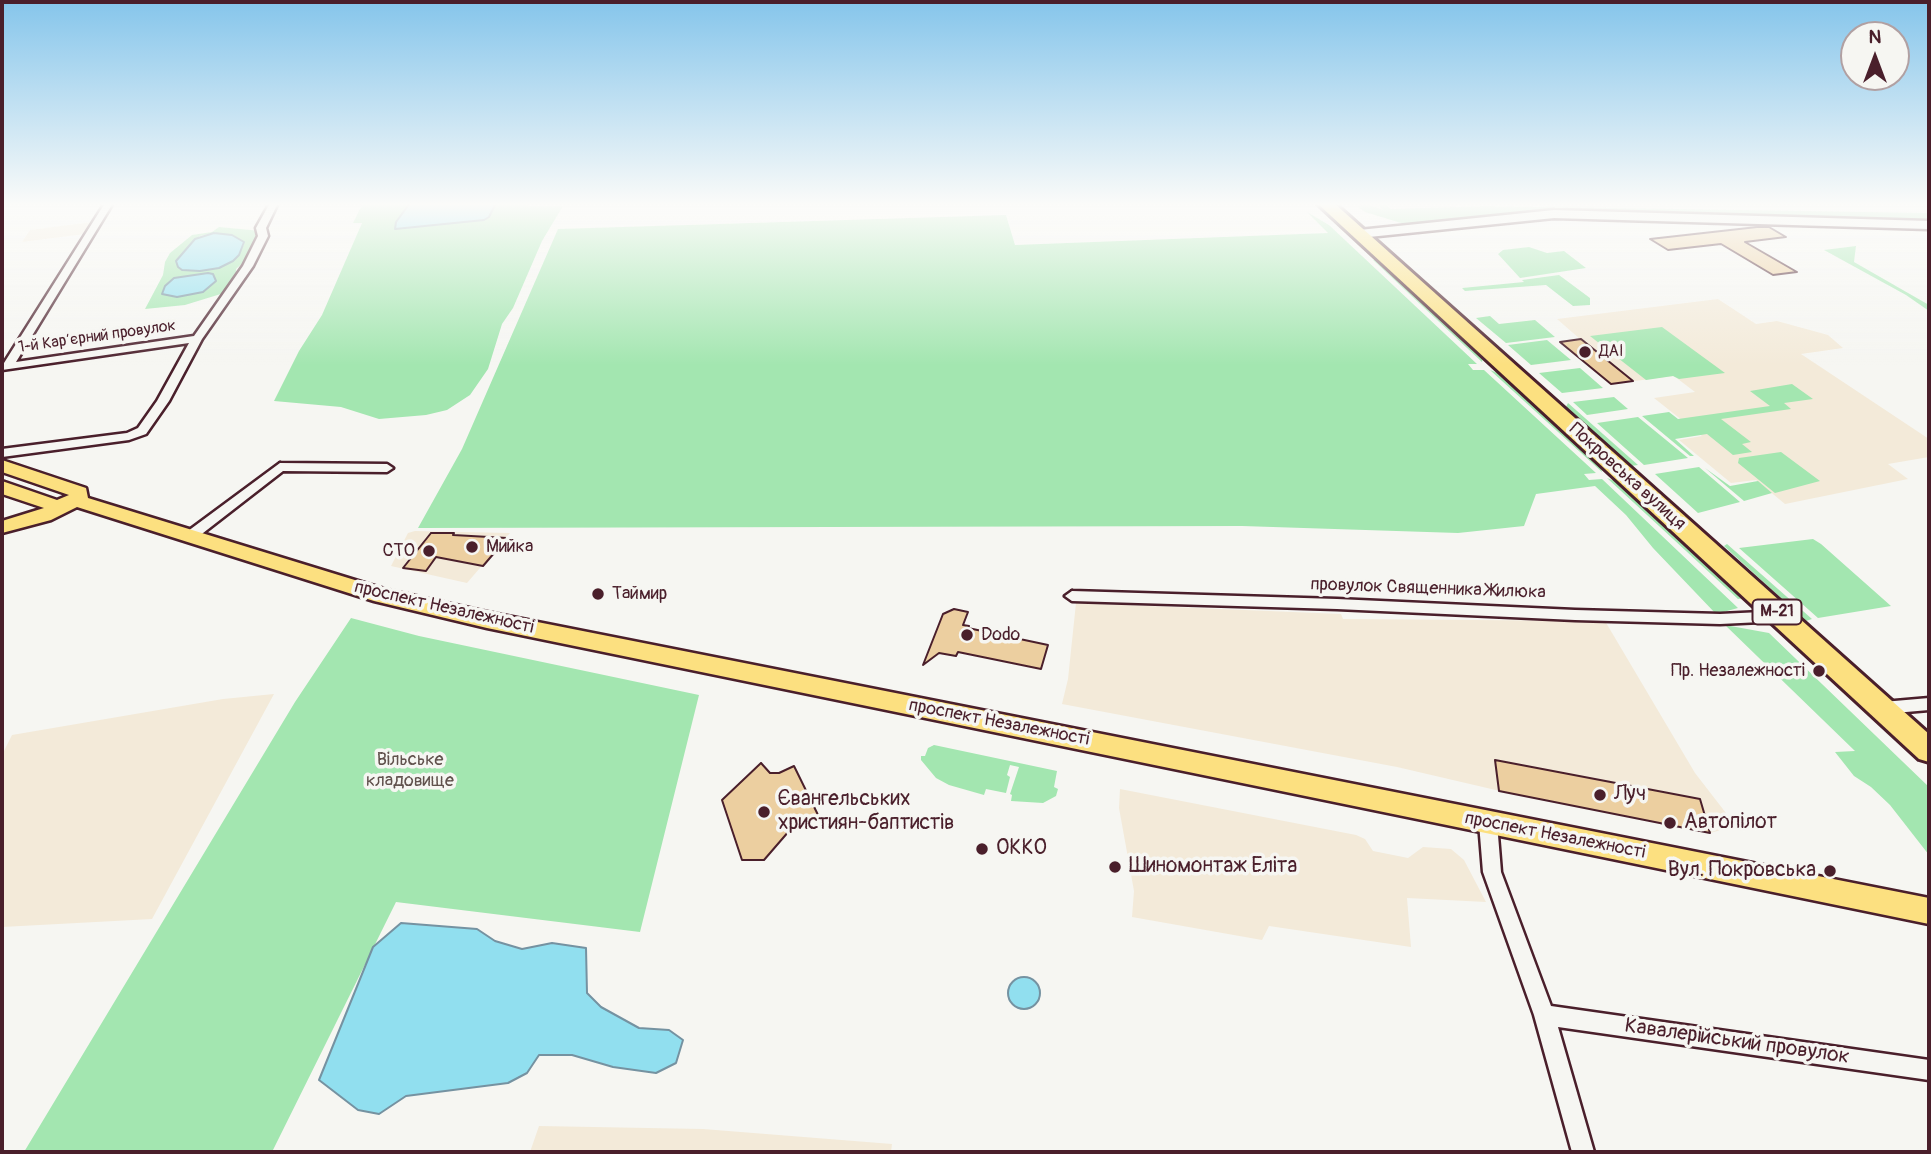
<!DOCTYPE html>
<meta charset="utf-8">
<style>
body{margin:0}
#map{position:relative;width:1931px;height:1154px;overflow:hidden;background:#f6f6f2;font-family:Pangolin,sans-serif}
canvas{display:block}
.frame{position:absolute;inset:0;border:4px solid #4a1f2b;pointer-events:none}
.north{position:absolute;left:1840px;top:21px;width:70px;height:70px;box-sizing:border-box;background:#f6f6f2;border:2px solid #b1a0a2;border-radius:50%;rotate:0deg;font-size:19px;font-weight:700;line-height:28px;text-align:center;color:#4a1f2b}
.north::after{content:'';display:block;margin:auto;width:24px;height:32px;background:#4a1f2b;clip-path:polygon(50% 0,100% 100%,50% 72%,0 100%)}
</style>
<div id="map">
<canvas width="1931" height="1154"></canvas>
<div class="frame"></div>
<div class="north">N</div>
</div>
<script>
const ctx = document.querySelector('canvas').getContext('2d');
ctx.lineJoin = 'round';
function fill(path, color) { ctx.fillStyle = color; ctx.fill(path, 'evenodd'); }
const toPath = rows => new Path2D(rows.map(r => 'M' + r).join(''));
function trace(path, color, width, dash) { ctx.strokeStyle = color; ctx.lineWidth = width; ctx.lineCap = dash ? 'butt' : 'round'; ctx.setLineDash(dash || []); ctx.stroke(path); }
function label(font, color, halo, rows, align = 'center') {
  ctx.font = font + ' Pangolin,sans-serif'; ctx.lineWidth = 7; ctx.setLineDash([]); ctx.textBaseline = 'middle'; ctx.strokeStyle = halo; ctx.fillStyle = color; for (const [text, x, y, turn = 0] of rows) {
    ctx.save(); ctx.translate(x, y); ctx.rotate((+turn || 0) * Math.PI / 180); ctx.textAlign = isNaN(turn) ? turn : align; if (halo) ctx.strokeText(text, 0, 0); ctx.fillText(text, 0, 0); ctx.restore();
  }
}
const built = toPath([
 [92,222,85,234,22,242,30,230],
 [1718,299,1756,324,1777,321,1828,335,1843,348,1801,354,1929,439,1929,457,1888,464,1908,479,1785,504,1756,480,1731,483,1679,440,1702,436,1654,398,1695,392,1674,376,1611,384,1560,342,1580,339,1557,319],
 [415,531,510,533,467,583,391,566,408,533],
 [1076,603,1341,614,1343,619,1605,621,1695,773,1736,826,1710,833,1500,791,1397,767,1062,704,1068,679],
 [274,694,152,919,2,927,2,755,12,735,223,699],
 [1120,789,1356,835,1365,839,1373,851,1408,858,1423,847,1451,849,1464,860,1486,902,1407,898,1411,947,1269,926,1262,940,1132,917,1134,891,1119,808],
 [539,1126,703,1129,892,1144,891,1152,530,1152]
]);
const green = toPath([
 [363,203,528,203,528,206,563,206,542,241,513,308,502,324,488,369,470,395,447,410,426,415,379,419,341,407,274,401,299,351,322,315,362,223,353,223],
 [1376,203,1384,203,1391,209,1485,206,1929,213,1929,222,1543,211,1411,226,1365,212,1357,206,1368,204,1383,210],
 [1307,212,1329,225,1477,364,1468,364,1473,370,1484,370,1596,473,1584,474,1589,480,1602,479,1738,608,1716,614,1653,548,1626,515,1595,486,1536,494,1524,526,1458,533,1242,526,418,528,462,449,558,229,1006,215,1015,245,1328,233],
 [219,227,261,231,248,258,236,269,237,276,224,293,185,305,145,309,163,275,165,262,170,253,192,235,212,232],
 [214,233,232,235,244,244,239,255,219,268,190,271,190,245,200,236],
 [208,273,214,276,203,292,177,297,162,294,165,286,174,278],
 [1856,246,1854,262,1929,305,1929,311,1906,295,1824,250],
 [1529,247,1547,253,1564,251,1586,268,1520,278,1498,254,1503,250],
 [1373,260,1376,260,1483,358,1482,362],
 [1559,275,1590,298,1590,305,1573,306,1546,285,1465,291,1462,288,1524,282,1522,280],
 [1490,316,1499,324,1535,320,1555,337,1506,343,1476,318],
 [1662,327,1725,373,1679,379,1673,376,1646,380,1590,336],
 [1547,340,1571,360,1531,365,1508,345],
 [1580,368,1603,388,1562,393,1539,373],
 [1490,370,1500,374,1600,465,1602,472],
 [1792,384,1813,399,1784,403,1791,409,1721,419,1751,442,1742,444,1752,452,1733,455,1707,434,1675,439,1694,456,1690,456,1642,416,1669,412,1678,419,1770,406,1750,391],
 [1614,397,1628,409,1587,415,1573,402],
 [1568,403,1638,465,1631,466,1566,407],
 [1638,417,1688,458,1644,465,1597,423],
 [1781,452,1820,481,1775,493,1738,463,1739,458],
 [1699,467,1740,502,1698,513,1655,474],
 [1705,468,1730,486,1758,481,1772,493,1744,501],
 [1607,478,1620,483,1745,598,1738,599],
 [1813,539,1821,544,1891,606,1818,618,1739,548],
 [1727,544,1812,619,1806,621,1724,546],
 [351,618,419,636,699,695,640,932,396,902,272,1152,24,1152,295,702],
 [1725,625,1769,633,1929,787,1929,855,1890,805,1871,787,1854,776,1835,752,1855,751],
 [934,745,1057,771,1054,787,1058,789,1056,796,1043,803,1011,801,1012,795,1010,794,1019,767,1010,765,1007,775,1010,777,1006,793,986,789,984,795,949,785,936,778,921,760,921,756,925,756,928,748]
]);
const water = toPath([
 [410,203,496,203,489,217,484,220,395,229,396,222,410,203],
 [214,233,232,235,244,242,239,255,233,261,219,268,200,271,182,270,178,267,176,261,195,239,214,233],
 [208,273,213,274,216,281,203,292,177,297,162,294,165,286,174,278,208,273],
 [401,923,477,929,495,941,522,949,552,943,586,948,587,993,601,1007,639,1028,669,1030,683,1040,676,1063,656,1073,613,1067,572,1055,539,1055,527,1073,508,1083,406,1096,379,1114,358,1110,319,1080,373,947,401,923],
 '1008 993a16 16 0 1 1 32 0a16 16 0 1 1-32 0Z'
]);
const building = toPath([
 [1757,227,1769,227,1786,237,1745,242,1797,272,1773,275,1721,244,1668,250,1650,239,1757,227],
 [1581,339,1633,381,1611,384,1560,342,1581,339],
 [431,533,454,533,453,535,507,538,483,566,436,557,426,571,403,568,431,533],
 [954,609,968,612,963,625,969,626,968,628,1048,645,1041,669,958,652,956,656,939,653,923,665,943,614,954,609],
 [1495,760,1700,799,1710,833,1499,791,1495,760],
 [761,763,770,773,779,773,794,766,821,821,809,826,802,816,764,860,742,860,722,800,761,763]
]);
const street = toPath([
 [105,203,113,203,16,362,194,336,243,266,258,236,256,228,270,203,278,203,266,228,268,236,253,266,202,339,169,401,146,434,129,440,2,457,2,449,127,433,138,428,157,401,189,343,2,370,2,364,4,363,105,203],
 [280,463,387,464,393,468,387,472,283,471,194,540,184,540,182,537,184,534,280,463],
 [1072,591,1337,599,1575,610,1720,614,1782,611,1789,616,1782,621,1720,624,1575,620,1337,609,1072,601,1065,596,1072,591],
 [1929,698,1929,710,1883,714,1877,712,1875,708,1877,704,1883,702,1929,698],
 [1488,816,1494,818,1497,823,1501,872,1551,1006,1929,1060,1929,1080,1558,1027,1594,1152,1572,1152,1534,1015,1483,872,1479,823,1482,818,1488,816]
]);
const secondary = toPath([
 [1554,210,1929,221,1929,229,1554,218,1359,238,1353,234,1359,230,1554,210]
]);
const primary = toPath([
 [2,460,86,488,88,498,384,589,487,612,1929,898,1929,924,487,628,374,601,77,507,51,520,2,533,2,521,44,508,2,494,2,481,57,500,69,495,2,472,2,460]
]);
const highway = toPath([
 [1317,203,1334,203,1929,734,1929,762,1919,759,1317,203]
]);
const markers = [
 [1585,352,7,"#4a1f2b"],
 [472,547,7,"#4a1f2b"],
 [429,551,7,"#4a1f2b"],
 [598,594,7,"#4a1f2b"],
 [967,635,7,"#4a1f2b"],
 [1819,671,7,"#4a1f2b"],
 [1600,795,7,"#4a1f2b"],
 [764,812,7,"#4a1f2b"],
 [1670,823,7,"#4a1f2b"],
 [982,849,7,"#4a1f2b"],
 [1115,867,7,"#4a1f2b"],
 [1830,871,7,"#4a1f2b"]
];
const farStreetnames = [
 ["1-й Карʼєрний провулок",97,337,-8]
];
const farPoinames = [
 ["ДАІ",1599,352]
];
const shields = [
 [1777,612,49]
];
const shieldNames = [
 ["М-21",1777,612]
];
const streetNames = [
 ["Покровська вулиця",1627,477,42],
 ["провулок Священника Жилюка",1428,589,2],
 ["проспект Незалежності",444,608,13],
 ["проспект Незалежності",999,723,11],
 ["проспект Незалежності",1555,836,11]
];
const poiNames = [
 ["Мийка",486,547],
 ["СТО",415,551,"right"],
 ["Таймир",612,594],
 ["Dodo",981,635],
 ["Пр. Незалежності",1805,671,"right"]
];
const parkNames = [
 ["Вільське",410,760],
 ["кладовище",410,781]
];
const nearPoinames = [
 ["Луч",1614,795],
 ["Євангельських",778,800],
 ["християн-баптистів",778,824],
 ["Автопілот",1684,823],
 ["ОККО",996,849],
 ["Шиномонтаж Еліта",1129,867],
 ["Вул. Покровська",1816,871,"right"]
];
const nearStreetnames = [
 ["Кавалерійський провулок",1737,1042,8]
];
fill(built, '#f3ead9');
fill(green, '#a3e6b0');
fill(water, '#91dfef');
trace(water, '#7592a1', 2);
fill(building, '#eccfa0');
trace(building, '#4a1f2b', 2);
trace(street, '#4a1f2b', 5);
trace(secondary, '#4a1f2b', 5);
trace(primary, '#4a1f2b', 5);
trace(highway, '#4a1f2b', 6);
fill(street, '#f6f6f2');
fill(secondary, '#f6f6f2');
fill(primary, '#fce080');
fill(highway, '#fce080');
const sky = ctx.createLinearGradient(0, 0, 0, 365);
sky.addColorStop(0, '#85c5eb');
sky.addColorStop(0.56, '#fbfbf9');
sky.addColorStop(1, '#fbfbf900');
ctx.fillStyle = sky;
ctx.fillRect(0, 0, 1931, 365);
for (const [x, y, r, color] of markers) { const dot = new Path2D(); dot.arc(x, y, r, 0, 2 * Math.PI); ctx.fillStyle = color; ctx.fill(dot); trace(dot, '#f6f6f2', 2.5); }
label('16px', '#4a1f2b', '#f6f6f2', farStreetnames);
label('16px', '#4a1f2b', '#f6f6f2', farPoinames, 'left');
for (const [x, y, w] of shields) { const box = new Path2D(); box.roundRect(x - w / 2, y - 12.5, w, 25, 5); ctx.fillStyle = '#f6f6f2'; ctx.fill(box); trace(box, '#4a1f2b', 2); }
label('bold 16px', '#4a1f2b', null, shieldNames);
label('18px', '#4a1f2b', '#f6f6f2', streetNames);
label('18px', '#4a1f2b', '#f6f6f2', poiNames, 'left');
label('18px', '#60514c', '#f6f6f2', parkNames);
label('21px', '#4a1f2b', '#f6f6f2', nearPoinames, 'left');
label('21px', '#4a1f2b', '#f6f6f2', nearStreetnames);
</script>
